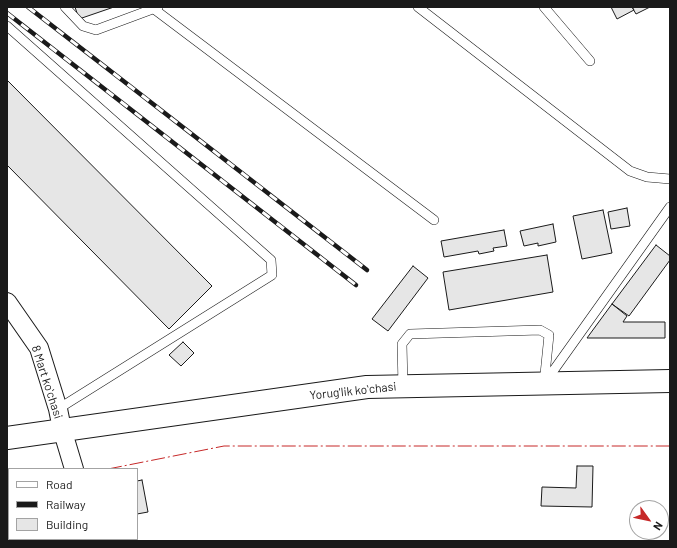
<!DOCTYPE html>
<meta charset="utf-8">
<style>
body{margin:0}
#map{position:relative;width:677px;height:548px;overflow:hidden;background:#fff;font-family:Barlow,sans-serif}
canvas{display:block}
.frame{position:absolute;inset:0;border:8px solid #1a1a1a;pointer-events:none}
.legend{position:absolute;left:8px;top:468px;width:130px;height:72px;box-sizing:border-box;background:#fff;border:1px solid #a3a3a3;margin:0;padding:5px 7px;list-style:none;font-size:12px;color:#1a1a1a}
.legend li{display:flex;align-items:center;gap:8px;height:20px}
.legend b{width:20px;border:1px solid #a3a3a3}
.north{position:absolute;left:629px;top:500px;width:40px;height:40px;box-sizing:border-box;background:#fff;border:1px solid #a3a3a3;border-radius:50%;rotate:123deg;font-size:11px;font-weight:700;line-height:16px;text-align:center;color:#1a1a1a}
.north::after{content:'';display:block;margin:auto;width:14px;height:18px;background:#c62828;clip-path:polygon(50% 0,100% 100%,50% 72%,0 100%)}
</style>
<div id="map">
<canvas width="677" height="548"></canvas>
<div class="frame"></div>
<ul class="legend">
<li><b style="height:5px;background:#fff"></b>Road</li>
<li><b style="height:5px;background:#1a1a1a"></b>Railway</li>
<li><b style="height:11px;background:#e6e6e6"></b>Building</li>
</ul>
<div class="north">N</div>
</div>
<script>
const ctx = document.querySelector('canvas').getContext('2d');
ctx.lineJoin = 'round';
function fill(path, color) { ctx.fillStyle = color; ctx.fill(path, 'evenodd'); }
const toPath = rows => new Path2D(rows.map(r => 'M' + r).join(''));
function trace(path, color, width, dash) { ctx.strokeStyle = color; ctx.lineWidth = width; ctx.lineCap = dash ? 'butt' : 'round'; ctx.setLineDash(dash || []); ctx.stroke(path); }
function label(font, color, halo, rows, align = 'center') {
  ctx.font = font + ' Barlow,sans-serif'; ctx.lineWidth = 3; ctx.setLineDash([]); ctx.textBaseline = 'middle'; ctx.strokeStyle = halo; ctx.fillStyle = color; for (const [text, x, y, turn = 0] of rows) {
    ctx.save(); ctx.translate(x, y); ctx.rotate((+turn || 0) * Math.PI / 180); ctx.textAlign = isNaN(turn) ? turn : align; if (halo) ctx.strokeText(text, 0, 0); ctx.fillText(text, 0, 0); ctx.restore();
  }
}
const building = toPath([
 [75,7,114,7,79,19,75,7],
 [611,7,632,7,634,10,617,19,611,7],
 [632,7,650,7,636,14,632,7],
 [7,80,212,286,169,329,7,165,7,80],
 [627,208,630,226,611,229,608,212,627,208],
 [603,210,612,253,582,259,573,216,603,210],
 [553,224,556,242,538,246,538,243,524,246,520,231,553,224],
 [504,230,507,246,493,248,494,251,479,254,478,251,444,257,441,241,504,230],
 [656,245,670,256,670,260,629,316,612,304,656,245],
 [547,255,553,292,449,310,443,272,547,255],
 [413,266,428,278,388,331,372,319,413,266],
 [612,304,627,316,623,322,665,322,665,338,587,338,612,304],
 [183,342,194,353,181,366,169,355,183,342],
 [577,466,593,466,592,507,541,506,542,487,576,488,577,466],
 [142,480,148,512,137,514,137,481,142,480]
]);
const lane = toPath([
 [65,7,83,26,96,30,158,7],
 [418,7,630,171,647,177,670,179],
 [544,7,590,61],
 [154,9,434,220],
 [7,26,271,260,272,275,58,409],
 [546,381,670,207],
 [403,386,402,344,410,334,540,330,549,335,544,384]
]);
const street = toPath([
 [7,302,39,348,58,409,62,429,74,469],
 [94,539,95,541]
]);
const secondary = toPath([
 [7,438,367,387,670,381]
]);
const rail = toPath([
 [28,7,367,270],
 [7,13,356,285]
]);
const power = toPath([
 [108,469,224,446,670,446],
 [7,491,9,490]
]);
const streetNames = [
 ["8 Mart koʻchasi",47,382,72],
 ["Yorug'lik koʻchasi",353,391,-6]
];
fill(building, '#e6e6e6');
trace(building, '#1a1a1a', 1);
trace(lane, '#1a1a1a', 10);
trace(street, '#1a1a1a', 20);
trace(secondary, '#1a1a1a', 24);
trace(lane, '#fff', 9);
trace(street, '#fff', 18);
trace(secondary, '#fff', 22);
trace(rail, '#1a1a1a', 4.5);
trace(rail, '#fff', 3, [9]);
trace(power, '#c62828', 1, [14, 3, 2, 3]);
label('12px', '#1a1a1a', '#fff', streetNames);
</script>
